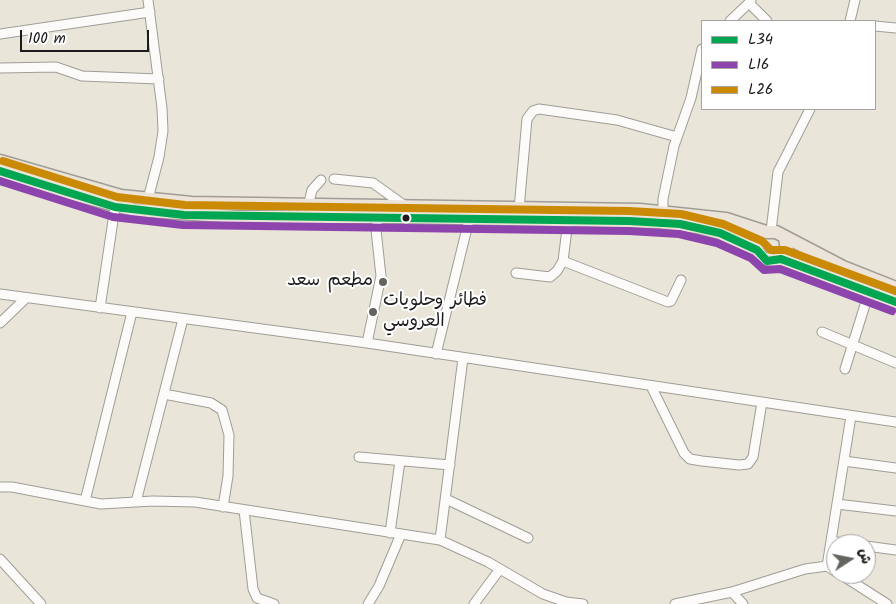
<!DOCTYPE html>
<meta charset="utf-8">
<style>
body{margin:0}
#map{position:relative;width:896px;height:604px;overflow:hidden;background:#e9e6d9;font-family:Kalam,"Playpen Sans Arabic",sans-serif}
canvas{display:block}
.legend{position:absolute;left:701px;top:20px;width:175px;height:90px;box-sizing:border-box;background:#fff;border:1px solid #a4a4a4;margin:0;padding:6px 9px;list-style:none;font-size:15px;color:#1c1c1c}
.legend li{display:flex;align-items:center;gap:10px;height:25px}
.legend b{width:25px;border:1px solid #a4a4a4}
.north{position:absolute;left:826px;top:534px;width:50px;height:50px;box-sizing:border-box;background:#fff;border:1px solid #a4a4a4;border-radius:50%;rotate:79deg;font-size:14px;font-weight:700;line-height:20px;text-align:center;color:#1c1c1c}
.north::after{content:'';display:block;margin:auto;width:18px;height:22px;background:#64635e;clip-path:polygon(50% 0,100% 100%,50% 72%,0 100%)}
.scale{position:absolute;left:20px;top:30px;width:129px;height:22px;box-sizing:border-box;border:2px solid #1c1c1c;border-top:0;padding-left:6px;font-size:15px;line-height:18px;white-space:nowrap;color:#1c1c1c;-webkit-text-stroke:4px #fff;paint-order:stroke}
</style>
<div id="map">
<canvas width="896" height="604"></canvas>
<ul class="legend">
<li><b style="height:6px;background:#00a651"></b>L34</li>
<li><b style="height:6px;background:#8e44ad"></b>L16</li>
<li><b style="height:6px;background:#cb8a06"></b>L26</li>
</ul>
<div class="north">ش</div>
<div class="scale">100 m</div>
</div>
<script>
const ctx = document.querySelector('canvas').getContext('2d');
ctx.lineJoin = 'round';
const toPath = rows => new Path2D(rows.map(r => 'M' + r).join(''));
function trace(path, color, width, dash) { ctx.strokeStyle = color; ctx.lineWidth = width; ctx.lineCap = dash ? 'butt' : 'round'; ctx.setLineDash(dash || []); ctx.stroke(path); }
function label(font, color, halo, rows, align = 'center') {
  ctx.font = font + ' Kalam,"Playpen Sans Arabic",sans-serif'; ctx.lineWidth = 4; ctx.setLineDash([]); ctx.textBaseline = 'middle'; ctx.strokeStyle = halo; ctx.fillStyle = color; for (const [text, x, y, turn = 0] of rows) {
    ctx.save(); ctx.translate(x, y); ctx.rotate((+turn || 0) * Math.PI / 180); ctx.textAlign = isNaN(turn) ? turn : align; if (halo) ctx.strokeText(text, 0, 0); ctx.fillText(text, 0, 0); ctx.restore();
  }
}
const minor = toPath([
 [751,0,749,3,767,21],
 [730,21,749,3],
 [850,21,855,0],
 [875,26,896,28],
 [0,34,150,12],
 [0,68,56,67,82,76,159,79],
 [334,179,373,183,405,206],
 [148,199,159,157,163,131,162,108,148,0],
 [308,206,312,190,321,180],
 [519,209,527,119,533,111,539,109,617,120,677,137],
 [663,212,663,199,674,146,691,98,702,49],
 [568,221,563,261,668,302,671,301,681,280],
 [771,231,778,172,810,109],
 [516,273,550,277,557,271,563,261],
 [0,294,367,343,896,422],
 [100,308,115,207],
 [0,323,26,298],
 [822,332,896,363],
 [367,343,381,276,376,230,378,217],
 [436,354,469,220],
 [845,369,869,292],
 [651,386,684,453,690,459,702,461,739,465,748,464,753,457,762,402],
 [164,394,211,403,222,410,229,435,228,476,223,507],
 [359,457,450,465],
 [844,461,896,468],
 [0,487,12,487,101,504,153,501,195,502,440,540,488,562,543,594,566,602,583,604],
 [446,499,528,538],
 [85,501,132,312],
 [136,502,183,319],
 [837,504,896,511],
 [244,510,253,589,257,598,274,604],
 [390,533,400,461],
 [440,540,463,358],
 [831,541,850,544],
 [866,546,896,550],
 [0,559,41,604],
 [827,566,851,416],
 [840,574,887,604],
 [732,592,743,604],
 [368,604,379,586,401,534],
 [474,604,500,569],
 [675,604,732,592,805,569,827,566,836,572]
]);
const highway = toPath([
 [0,161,121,196,192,203,640,210,726,219,766,232,776,232,843,267,896,288],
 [0,171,68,193,134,210,238,217,403,217,660,222,697,227,720,233,757,250],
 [758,241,757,250,762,258,776,261,787,252,785,237],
 [781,259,896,302]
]);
const bus1 = toPath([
 [0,171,115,207,184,215,629,221,680,224,720,233,757,250,767,261,781,259,896,302]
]);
const bus2 = toPath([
 [0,181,113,217,183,225,629,231,679,234,717,243,751,258,764,270,780,269,892,311]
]);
const bus3 = toPath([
 [3,161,117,197,185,205,629,211,681,214,723,224,762,241,771,250,785,250,896,291]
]);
const markers = [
 [406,218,4.5,"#1c1c1c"],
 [383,282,5,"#64635e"],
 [373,312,5,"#64635e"]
];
const poiNames = [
 ["مطعم سعد",373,282],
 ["فطائر وحلويات",383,302,"left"],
 ["العروسي",383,323,"left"]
];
trace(minor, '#9f9d96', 11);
trace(highway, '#9f9d96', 15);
trace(minor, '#fcfbf9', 9);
trace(highway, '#ece3d9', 12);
trace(bus1, '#00a651', 8);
trace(bus2, '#8e44ad', 8);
trace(bus3, '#cb8a06', 8);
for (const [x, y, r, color] of markers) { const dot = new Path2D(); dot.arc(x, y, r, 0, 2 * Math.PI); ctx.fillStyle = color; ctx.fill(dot); trace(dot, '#fff', 2); }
label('18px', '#1c1c1c', '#fff', poiNames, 'right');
</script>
